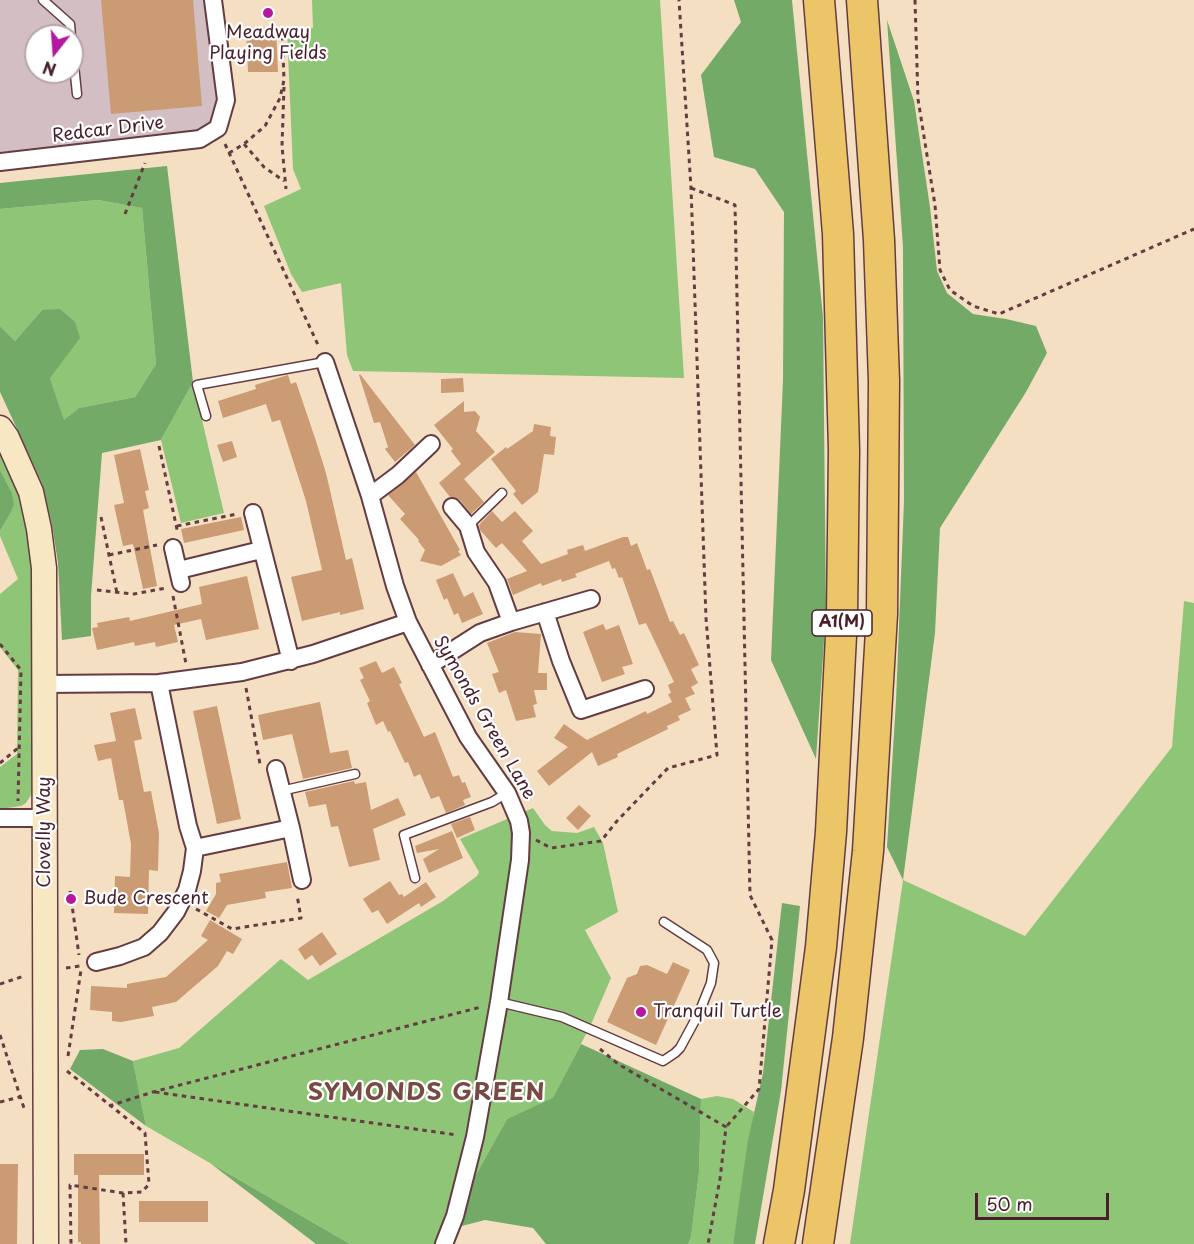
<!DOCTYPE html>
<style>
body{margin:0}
#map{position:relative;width:1194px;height:1244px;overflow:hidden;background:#f4dfc3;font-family:"Playpen Sans",sans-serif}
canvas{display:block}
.north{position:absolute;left:24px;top:24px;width:60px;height:60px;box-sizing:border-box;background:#fff;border:2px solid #b7a5aa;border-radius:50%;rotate:197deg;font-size:16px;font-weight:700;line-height:24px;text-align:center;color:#4a1f2b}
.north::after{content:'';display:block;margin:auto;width:21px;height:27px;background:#b5179e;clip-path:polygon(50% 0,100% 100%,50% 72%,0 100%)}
.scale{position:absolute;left:975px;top:1193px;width:134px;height:27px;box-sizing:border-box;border:3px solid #4a1f2b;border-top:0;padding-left:8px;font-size:18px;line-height:21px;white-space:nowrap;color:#4a1f2b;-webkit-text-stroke:4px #fff;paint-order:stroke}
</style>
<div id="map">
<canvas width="1194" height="1244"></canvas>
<div class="north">N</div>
<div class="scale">50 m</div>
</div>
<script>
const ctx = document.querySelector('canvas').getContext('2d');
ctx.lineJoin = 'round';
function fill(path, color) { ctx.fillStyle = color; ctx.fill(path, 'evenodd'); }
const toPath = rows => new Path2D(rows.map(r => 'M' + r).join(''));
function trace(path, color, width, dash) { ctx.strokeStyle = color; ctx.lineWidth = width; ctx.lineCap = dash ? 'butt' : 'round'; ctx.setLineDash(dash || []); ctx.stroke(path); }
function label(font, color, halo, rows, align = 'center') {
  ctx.font = font + ' "Playpen Sans",sans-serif'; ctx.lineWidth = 4.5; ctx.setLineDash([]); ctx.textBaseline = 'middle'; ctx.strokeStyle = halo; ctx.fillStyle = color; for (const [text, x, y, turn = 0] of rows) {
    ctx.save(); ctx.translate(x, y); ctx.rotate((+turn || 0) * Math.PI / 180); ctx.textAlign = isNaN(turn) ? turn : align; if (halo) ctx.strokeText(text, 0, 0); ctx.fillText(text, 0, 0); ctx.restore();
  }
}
const industrial = toPath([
 [0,0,204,0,218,104,213,120,200,131,0,153],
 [36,36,72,36,72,72,36,72]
]);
const green = toPath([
 [312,0,660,0,684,378,353,371,347,355,341,283,302,292,291,274,264,206,301,189,293,169,287,30,313,28],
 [98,200,142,208,156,364,135,397,79,408,64,421,50,378,42,310,15,341,0,326,0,209],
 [193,382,224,513,181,523,161,440],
 [0,448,20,494,32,543,34,790,26,803,21,806,0,809,0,767,17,754,18,670,0,647,0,594,18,579,0,536,0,531,10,514,11,491,0,470],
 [1184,601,1194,603,1194,1244,850,1244,903,880,1025,936,1172,747],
 [533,808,545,825,552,831,577,833,594,827,603,843,618,912,585,930,611,978,593,1020,553,1099,507,1119,468,1189,453,1244,350,1244,146,1126,133,1061,179,1048,281,959,308,980,443,901,477,876,479,872,460,839],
 [717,1096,733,1099,754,1112,733,1244,688,1244,691,1237,699,1172,701,1099]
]);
const forest = toPath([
 [734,0,792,0,823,317,826,612,816,759,771,660,783,380,784,212,755,169,714,157,701,75,741,22],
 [887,20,914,101,930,207,937,271,947,293,973,314,1006,319,1036,326,1047,353,1026,392,940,528,935,633,903,880,887,847,896,701,904,501,903,247],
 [167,166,193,382,161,440,102,453,91,596,91,636,62,640,58,563,52,525,42,483,0,392,0,326,15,341,42,310,60,309,75,322,80,338,50,378,64,420,79,408,135,397,156,364,142,208,98,200,0,209,0,183],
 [0,470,11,491,14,504,10,514,0,531],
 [782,903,800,906,781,1091,755,1244,733,1244,748,1140,763,1073],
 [581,1044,701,1099,699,1172,691,1237,688,1244,546,1244,533,1228,485,1220,458,1227,468,1189,507,1119,553,1098],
 [103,1049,133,1061,146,1126,70,1069,80,1050],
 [210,1163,350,1244,316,1244]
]);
const building = toPath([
 [101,0,193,0,202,106,111,114],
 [276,27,278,72,248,72,246,28],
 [360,374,415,445,395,462,385,449,388,447,380,422,374,423,359,375],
 [288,375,291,384,296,382,315,438,326,473,346,560,352,558,364,609,340,615,340,612,302,621,291,577,322,570,306,501,280,420,272,422,266,404,223,418,218,401,256,389,255,385],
 [463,378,464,392,441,393,441,379],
 [464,401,464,412,475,411,480,417,476,431,495,452,464,479,484,502,471,514,460,500,450,497,439,483,461,464,451,451,453,449,434,425],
 [534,424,551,427,550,436,556,437,554,455,544,454,538,492,522,505,513,494,516,491,491,459,506,447,507,449,533,431],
 [232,441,237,457,223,462,217,445],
 [140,449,149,490,145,491,149,508,143,510,157,586,143,589,133,544,123,546,114,505,124,503,114,455],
 [416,472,460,550,458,551,461,555,441,566,420,561,425,550,418,541,419,540,400,519,405,514,388,495],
 [492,511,502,522,515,511,533,531,522,541,541,564,568,554,567,550,583,545,585,551,623,537,628,537,631,546,637,543,647,570,650,569,670,622,673,621,680,635,684,633,699,665,691,669,698,683,691,687,695,694,685,698,691,710,678,716,680,720,667,726,668,729,617,754,618,757,598,766,592,752,549,786,537,771,568,747,554,738,564,724,587,740,646,711,647,714,672,702,668,694,671,693,668,685,674,682,646,623,639,625,622,577,619,578,615,568,612,569,609,561,575,574,577,577,562,582,561,579,542,586,541,583,513,595,507,579,527,571,502,543,496,548,480,530,479,525],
 [241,517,244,530,184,543,181,529],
 [453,573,464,597,473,592,483,614,462,623,458,613,454,615,447,598,444,600,436,580],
 [247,576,259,629,206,640,201,619,174,625,178,642,156,647,155,642,135,646,134,642,97,650,92,628,98,627,97,623,129,617,130,621,202,604,199,587],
 [603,624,606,630,619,625,633,664,622,667,625,674,602,682,583,632],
 [515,632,541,634,538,673,547,673,547,690,534,690,537,704,533,705,536,717,516,721,506,690,499,693,492,674,499,672,487,643],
 [376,661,382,673,394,667,402,683,399,684,424,737,435,732,453,777,459,775,462,783,465,782,471,797,463,800,465,805,446,813,439,796,431,799,420,774,414,777,408,762,405,763,390,731,388,732,383,721,376,725,367,703,370,701,360,680,364,678,359,668],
 [320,702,330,753,348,750,352,768,303,779,292,734,263,740,258,715],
 [217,706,241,819,217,824,193,711],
 [135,708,142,739,134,741,144,792,151,791,159,833,158,871,149,870,148,914,114,913,115,876,130,877,131,844,123,800,119,800,111,758,98,761,94,745,116,741,110,713],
 [354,781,355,784,366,782,371,810,398,798,406,815,373,829,380,860,349,867,338,826,331,827,326,804,309,807,305,792],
 [579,805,591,816,578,830,566,818],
 [470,817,475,830,457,838,451,824],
 [452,831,463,858,429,873,423,859,439,849,417,853,415,846],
 [287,862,292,888,265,892,266,898,227,905,219,918,206,911,216,894,216,883,221,882,219,874],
 [390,881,399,895,402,894,404,897,426,882,436,897,421,907,419,903,387,924,378,910,372,913,363,899],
 [210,920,242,939,233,954,227,951,218,966,176,1002,152,1007,154,1016,121,1022,112,1021,112,1012,90,1010,91,986,127,988,127,984,166,977,208,940,201,936],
 [322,932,337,954,320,966,312,955,305,960,298,949],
 [673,962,690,970,656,1045,607,1022,627,978,637,974,640,966,647,965,667,974],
 [74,1154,144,1154,144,1175,99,1175,100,1244,81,1244,81,1242,78,1242,78,1175,74,1175],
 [0,1164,18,1164,17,1244,0,1244],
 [139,1201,208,1201,208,1222,139,1222]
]);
const path = toPath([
 [915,0,918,99,935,205,940,270,950,290,973,306,999,314,1194,229],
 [284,87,282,146,286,189],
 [225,144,319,347],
 [244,144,264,167,284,181],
 [229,153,244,144,265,126,280,98,284,80,282,25],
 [691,188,735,205,750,895,772,940,759,1089,726,1127],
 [125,214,145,163],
 [159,446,178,534],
 [101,517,117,593],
 [177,526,237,514],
 [109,555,157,545],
 [97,590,134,594,166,588],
 [173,596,186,664],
 [0,644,21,670,18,801],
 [246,688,260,764],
 [0,763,18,748],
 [536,840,551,848,601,841,617,821,668,768,717,755,706,618,691,188,679,0],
 [70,891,79,955],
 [196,909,232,929,301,918,297,895],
 [66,968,80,966],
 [0,984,24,976],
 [0,1035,24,1108],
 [600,1049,618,1064,726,1127,720,1179,708,1244],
 [68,1056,81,970],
 [67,1071,145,1133,149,1184,142,1192,123,1193,70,1185,71,1244],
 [155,1092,457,1135],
 [0,1102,20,1097],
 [109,1106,153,1092,481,1007],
 [123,1193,126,1244]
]);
const lane = toPath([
 [43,0,70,24,71,36],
 [72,46,77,94],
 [206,416,197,385,325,362],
 [468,526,502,493],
 [281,791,355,774],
 [415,878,404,835,492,802,507,793],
 [499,1002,562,1017,663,1061,675,1053,680,1048,699,1013,711,983,714,963,707,950,664,922]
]);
const street = toPath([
 [0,162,200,139,218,128,226,100,213,0],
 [325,362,370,496,395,586,408,622,468,737,507,793,519,821,521,833,520,860,499,1002,475,1137,455,1216,444,1244],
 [370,496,398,475,431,444],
 [452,507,468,526,476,552,497,583,511,622],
 [253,513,291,661],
 [173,548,181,583],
 [179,570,261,550],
 [545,612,561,661,581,710,645,689],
 [430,665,480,633,511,622,591,599],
 [45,684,159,683,242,672,313,654,408,622],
 [276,769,291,828,302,880],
 [0,818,45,818],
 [195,848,291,828],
 [96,962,120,956,144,947,160,933,176,912,187,890,192,871,195,848,188,826,159,683]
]);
const secondary = toPath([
 [0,428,7,438,31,492,39,529,44,568,46,1244]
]);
const highway = toPath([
 [779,1244,789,1190,821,947,831,832,842,616,844,450,838,234,819,0],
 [818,1244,848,1038,868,851,882,614,884,381,879,240,862,0]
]);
const markers = [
 [268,13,6,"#b5179e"],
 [71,899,6,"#b5179e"],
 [641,1012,6,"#b5179e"]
];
const shields = [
 [842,623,60]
];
const shieldNames = [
 ["A1(M)",842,623]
];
const poiNames = [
 ["Meadway",268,33,"center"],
 ["Playing Fields",268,54,"center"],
 ["Bude Crescent",83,899],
 ["Tranquil Turtle",653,1012]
];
const streetNames = [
 ["Redcar Drive",108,130,-7],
 ["Symonds Green Lane",484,718,60],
 ["Clovelly Way",45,832,-90]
];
const districtNames = [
 ["SYMONDS GREEN",427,1093]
];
fill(industrial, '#d2bec3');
fill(green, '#8fc577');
fill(forest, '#73aa68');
fill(building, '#cb9b73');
trace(lane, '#643c42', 11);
trace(street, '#643c42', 20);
trace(secondary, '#643c42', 27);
trace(highway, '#643c42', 33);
trace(path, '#643c42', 3, [4.5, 4.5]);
trace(lane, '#fff', 8);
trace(street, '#fff', 16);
trace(secondary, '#f7e8c3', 24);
trace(highway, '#ecc569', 30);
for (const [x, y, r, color] of markers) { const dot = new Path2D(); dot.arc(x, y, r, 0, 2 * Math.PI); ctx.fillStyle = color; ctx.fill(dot); trace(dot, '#fff', 2); }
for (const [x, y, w] of shields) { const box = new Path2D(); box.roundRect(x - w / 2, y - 13, w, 26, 4.5); ctx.fillStyle = '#fff'; ctx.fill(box); trace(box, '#4a1f2b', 1.5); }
label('bold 16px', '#4a1f2b', null, shieldNames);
label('18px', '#4a1f2b', '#fff', poiNames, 'left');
label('18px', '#4a1f2b', '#fff', streetNames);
ctx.letterSpacing = '1.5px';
label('bold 24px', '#774a44', '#fff', districtNames);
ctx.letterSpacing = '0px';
</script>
